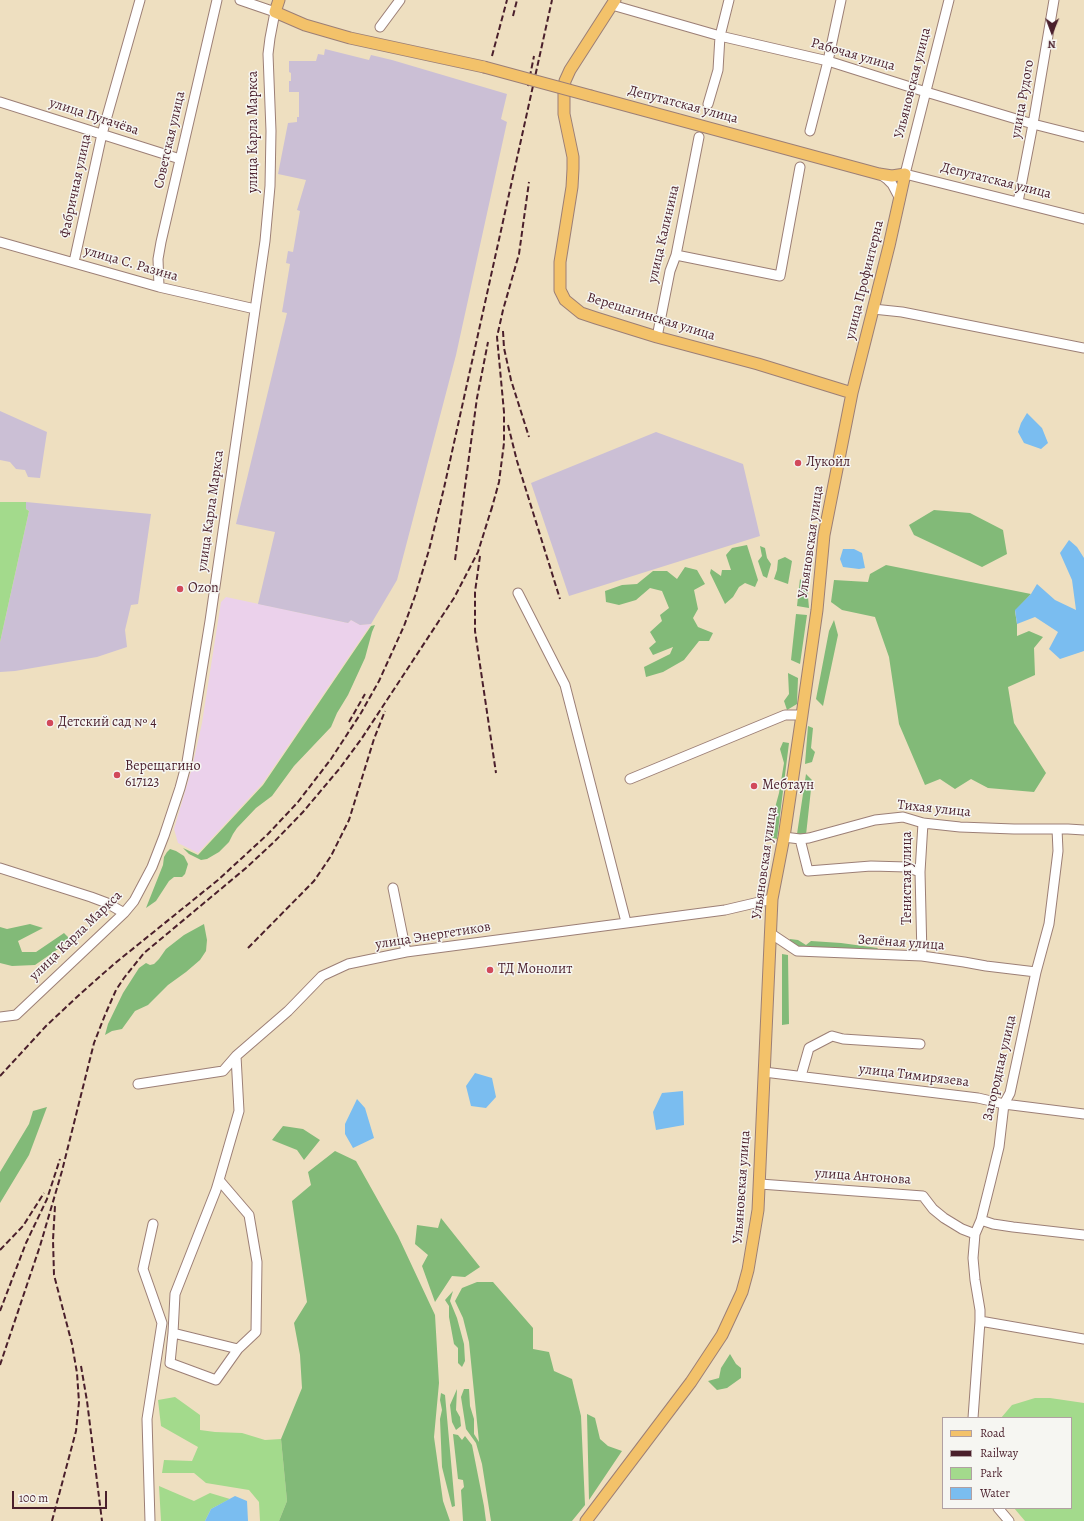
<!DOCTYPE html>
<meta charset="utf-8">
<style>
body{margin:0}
#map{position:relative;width:1084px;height:1521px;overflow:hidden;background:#eedfc0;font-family:Alegreya,serif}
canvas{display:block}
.legend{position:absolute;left:942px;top:1417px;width:130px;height:92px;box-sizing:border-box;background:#f6f6f2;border:1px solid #b1a0a2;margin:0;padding:5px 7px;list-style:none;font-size:12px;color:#4a1f2b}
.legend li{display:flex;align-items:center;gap:8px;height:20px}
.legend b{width:20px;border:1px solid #b1a0a2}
.north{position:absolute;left:1032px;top:12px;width:40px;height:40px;-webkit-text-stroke:3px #f6f6f2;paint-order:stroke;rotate:181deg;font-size:11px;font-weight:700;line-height:16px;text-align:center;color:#4a1f2b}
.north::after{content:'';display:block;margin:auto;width:14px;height:18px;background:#4a1f2b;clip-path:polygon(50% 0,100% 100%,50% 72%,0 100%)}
.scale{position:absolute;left:12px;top:1491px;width:95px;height:18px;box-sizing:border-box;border:2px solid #4a1f2b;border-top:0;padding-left:5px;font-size:12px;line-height:14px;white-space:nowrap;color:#4a1f2b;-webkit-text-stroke:3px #f6f6f2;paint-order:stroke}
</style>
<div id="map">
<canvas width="1084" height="1521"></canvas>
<ul class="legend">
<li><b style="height:5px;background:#f3c26a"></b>Road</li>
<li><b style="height:5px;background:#4a1f2b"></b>Railway</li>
<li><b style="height:11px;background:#a3da8c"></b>Park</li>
<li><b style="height:11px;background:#7abdf0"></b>Water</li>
</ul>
<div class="north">N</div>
<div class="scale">100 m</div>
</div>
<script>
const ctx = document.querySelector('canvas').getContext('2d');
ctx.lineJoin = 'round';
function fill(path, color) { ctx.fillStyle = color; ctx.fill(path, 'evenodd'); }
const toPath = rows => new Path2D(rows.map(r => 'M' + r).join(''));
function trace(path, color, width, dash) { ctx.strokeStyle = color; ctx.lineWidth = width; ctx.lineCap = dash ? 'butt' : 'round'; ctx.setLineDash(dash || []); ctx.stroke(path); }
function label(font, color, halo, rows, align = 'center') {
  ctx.font = font + ' Alegreya,serif'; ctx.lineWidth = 3; ctx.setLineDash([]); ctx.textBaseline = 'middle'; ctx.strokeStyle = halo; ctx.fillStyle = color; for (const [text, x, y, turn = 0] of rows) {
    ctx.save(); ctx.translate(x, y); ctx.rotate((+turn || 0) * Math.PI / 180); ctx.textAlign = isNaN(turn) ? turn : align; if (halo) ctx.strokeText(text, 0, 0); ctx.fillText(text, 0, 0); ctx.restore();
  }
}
const built = toPath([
 [226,597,348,623,351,620,360,625,371,624,262,784,198,853,178,843,174,829,192,768,202,723,221,602]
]);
const industrial = toPath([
 [325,49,369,60,371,55,392,60,507,94,501,119,507,122,456,355,397,580,371,624,360,625,351,620,348,623,258,604,275,532,236,524,287,313,282,312,290,264,286,263,288,251,293,252,300,211,297,210,306,180,278,174,288,123,297,122,297,117,299,117,299,92,289,92,289,81,291,81,291,73,289,72,289,61,316,61,318,54,324,55],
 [0,411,47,432,40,478,28,477,25,470,16,469,10,462,0,460],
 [656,432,743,464,760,536,569,596,531,483],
 [26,502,151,514,138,604,131,605,125,630,127,647,97,657,15,671,0,672,0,642,29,511,26,509]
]);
const green = toPath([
 [0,502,26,502,26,509,29,511,0,642],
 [175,1397,200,1415,200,1430,215,1432,242,1433,265,1440,281,1439,287,1501,279,1521,260,1521,259,1502,249,1490,206,1483,194,1473,162,1473,164,1460,192,1461,198,1447,161,1426,158,1400],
 [1035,1398,1050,1398,1084,1403,1084,1521,1025,1521,1014,1508,1071,1508,1071,1418,1001,1418,1012,1405],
 [159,1486,194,1501,210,1493,230,1499,211,1509,205,1521,161,1521]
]);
const forest = toPath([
 [934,510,970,513,1003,530,1007,554,982,567,914,535,909,525],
 [747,545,758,580,755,587,745,583,739,587,733,597,725,604,710,573,711,569,721,576,722,570,731,570,726,555,732,548],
 [760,546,765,548,767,558,771,564,767,578,763,576,758,561,762,556],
 [785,557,792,561,788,584,774,579,777,570,778,560],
 [886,565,1031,594,1015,611,1017,624,1017,636,1029,631,1043,637,1034,648,1035,675,1008,687,1014,723,1046,773,1034,792,988,788,971,779,955,789,940,779,925,785,899,724,889,657,875,617,842,610,831,602,834,580,868,582,870,574],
 [685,567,697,570,705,584,694,590,698,609,693,618,698,627,713,633,709,641,699,641,684,660,663,672,646,677,644,667,670,654,673,647,653,655,649,648,656,642,650,632,662,621,660,615,669,608,662,591,650,588,636,600,619,605,606,602,605,591,622,585,637,584,653,571,667,571,677,579],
 [800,579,807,586,809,608,797,606],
 [796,614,807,615,800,664,791,660],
 [834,620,838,635,823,706,816,699,829,631],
 [375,625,372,632,365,658,348,695,337,713,331,727,294,766,272,796,256,808,237,828,233,834,229,842,219,852,207,859,201,860,189,854,183,848,198,855,263,785,371,626],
 [788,673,798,678,797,704,787,710,784,701,789,694],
 [808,726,813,728,811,748,815,752,812,762,805,764],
 [783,742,789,743,777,839,770,837,769,830,779,793,784,763,780,749],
 [806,774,812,780,806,835,797,834],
 [170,849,176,851,184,856,188,864,185,874,182,877,174,877,169,881,156,901,146,908,163,865,164,857,167,852],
 [30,924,43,928,18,941,22,952,36,952,64,933,71,940,35,965,12,966,0,963,0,927,7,929],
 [204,924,207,940,206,951,200,960,186,972,168,985,148,1005,135,1011,122,1029,112,1031,105,1035,108,1024,123,993,139,968,146,963,150,965,154,964,159,959,166,949,184,935],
 [790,939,798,940,806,945,811,941,841,943,878,948,875,952,802,949,788,942],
 [782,954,788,955,789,1024,782,1025],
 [47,1107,29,1155,0,1203,0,1172,29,1124,33,1111],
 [283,1126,303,1129,320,1140,304,1160,297,1150,272,1140],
 [335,1151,356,1161,398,1236,435,1315,439,1383,434,1437,443,1501,450,1521,279,1521,287,1501,281,1439,302,1388,300,1355,294,1323,307,1302,292,1201,311,1185,308,1172],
 [441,1218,480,1267,465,1277,452,1276,435,1302,422,1266,428,1255,415,1244,417,1225,438,1228],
 [477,1282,493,1282,533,1328,533,1349,549,1352,554,1371,572,1379,581,1416,585,1505,572,1521,491,1521,482,1464,476,1443,466,1429,461,1397,464,1389,469,1389,470,1406,474,1419,474,1434,479,1442,469,1342,463,1318,455,1301,462,1288],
 [453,1291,450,1301,457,1318,464,1344,465,1361,462,1367,458,1363,458,1348,454,1344,449,1317,449,1306,445,1300],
 [730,1354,736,1364,741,1368,741,1378,727,1388,717,1390,708,1381,719,1378,721,1368],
 [457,1389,456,1410,460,1417,461,1426,456,1430,452,1422,450,1405],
 [441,1393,445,1395,455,1506,452,1507,442,1467,440,1419,442,1410,440,1400],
 [587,1414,595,1418,600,1439,608,1446,622,1451,589,1500],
 [453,1434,458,1435,462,1440,465,1436,472,1445,484,1506,486,1521,463,1521,461,1490,464,1487,463,1480,458,1479]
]);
const water = toPath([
 [1027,413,1042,428,1048,443,1041,449,1024,443,1018,432,1021,423],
 [1069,540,1077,547,1084,558,1084,651,1060,659,1049,649,1058,632,1035,617,1017,624,1015,610,1031,594,1037,584,1055,600,1076,610,1072,580,1060,553],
 [843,549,854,549,862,553,865,568,859,569,843,567,840,559],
 [475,1073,492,1078,496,1097,486,1108,471,1106,466,1086],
 [683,1091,684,1125,656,1130,653,1112,662,1093],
 [357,1099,365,1108,374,1138,353,1148,345,1134,345,1124],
 [235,1496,247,1501,248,1521,205,1521,211,1509]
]);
const minor = toPath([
 [949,0,905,174,1084,219],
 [612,5,720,36,828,61,926,92,1033,124,1084,137],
 [380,27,400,0],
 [0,102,180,159],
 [708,104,718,70,720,36,729,0],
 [810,131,828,61,841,0],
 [880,174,887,179,892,184,900,199],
 [1018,202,1033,124,1054,0],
 [0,242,159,287,255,309],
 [676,255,780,276,800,167],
 [74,262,102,134,140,0],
 [159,287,158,259,161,242,217,0],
 [873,309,902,312,1084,348],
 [657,337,670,271,676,255,699,137],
 [518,593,565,685,626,922],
 [630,779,785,715,802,715],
 [784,837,800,839,809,838,875,820,903,817,923,823,960,827,1014,829,1068,829,1084,830],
 [800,839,808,871,871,866,907,867,920,872],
 [0,868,91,897,107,903,124,913],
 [393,888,406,952],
 [770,933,797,951,922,956,964,962,986,966,1036,972],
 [922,956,920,872,923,823],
 [0,1017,16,1015,124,913,134,901,152,867,164,836,180,788,187,762,210,621,265,241,270,186,271,131,268,54,270,38,275,12,240,0],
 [764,1072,978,1098,1004,1104,1084,1114],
 [801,1076,809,1048,832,1036,843,1039,920,1044],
 [138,1084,223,1071,236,1056,288,1011,322,976,348,964,406,952,725,910,772,899],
 [219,1180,249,1215,257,1262,256,1332,238,1349,173,1333,175,1294,216,1190,219,1180,239,1111,236,1056],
 [760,1184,923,1196,933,1209,944,1218,962,1229,975,1234],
 [981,1220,993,1224,1013,1227,1084,1235],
 [980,1321,1084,1339],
 [173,1333,170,1363,216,1380,238,1349],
 [973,1418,980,1321,980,1310,975,1280,973,1258,975,1234,981,1220,991,1180,999,1147,1004,1104,1010,1093,1036,972,1049,924,1058,851,1057,829],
 [998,1508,1009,1521],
 [150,1521,147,1419,162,1323,143,1269,153,1224]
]);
const major = toPath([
 [279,0,275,12,305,25,350,38,484,67],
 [615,0,570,70,565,81,564,90,564,114,573,157,573,169,572,187,560,262,560,290,565,300,581,313,596,318,657,337,758,364,852,393],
 [586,1521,691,1382,722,1335,742,1292,748,1270,758,1210,772,899,784,837,802,715,817,610,824,535,852,393,889,246,905,174,892,176,879,174,591,96]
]);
const rail = toPath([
 [513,16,517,0],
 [492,56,507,0],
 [528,86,534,56],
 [503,331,504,348,511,380,529,437],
 [508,425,517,461,560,599],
 [491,511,499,482,504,443,504,412,497,337,503,310,519,254,529,182],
 [480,556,475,592,475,631,496,773],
 [455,560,477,398,488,342],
 [349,722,365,694],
 [248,948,314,881,331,856,349,820,374,739,385,711],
 [0,1076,46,1026,78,996,114,964,218,880,268,834,298,802,331,759,361,713,379,681,404,626,415,596,429,550,444,488,552,0],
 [0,1250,23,1226,44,1193],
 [0,1311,26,1243,47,1199,60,1159],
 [0,1365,40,1246,62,1171,94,1043,105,1015,116,990,124,978,144,953,246,868,274,842,303,812,340,768,362,738,454,598,478,552,492,507],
 [81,1366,87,1401,102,1521],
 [52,1521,76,1431,79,1402,77,1373,72,1344,54,1275,53,1240,55,1206]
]);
const majorBridge = toPath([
 [484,67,591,96]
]);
const markers = [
 [798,463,4,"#d1495b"],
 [180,589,4,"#d1495b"],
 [50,723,4,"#d1495b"],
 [117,775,4,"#d1495b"],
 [754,786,4,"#d1495b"],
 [490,970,4,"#d1495b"]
];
const streetNames = [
 ["Рабочая улица",853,55,16],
 ["Ульяновская улица",913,83,-76],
 ["улица Рудого",1023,99,-80],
 ["Депутатская улица",683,105,15],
 ["улица Пугачёва",94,117,18],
 ["улица Карла Маркса",254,132,-90],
 ["Советская улица",170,140,-77],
 ["Депутатская улица",996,181,14],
 ["Фабричная улица",76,186,-78],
 ["улица Калинина",664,234,-77],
 ["улица С. Разина",131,264,16],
 ["улица Профинтерна",865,280,-76],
 ["Верещагинская улица",651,317,17],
 ["улица Карла Маркса",211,511,-82],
 ["Ульяновская улица",811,542,-82],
 ["Тихая улица",934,809,6],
 ["Ульяновская улица",765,863,-82],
 ["Тенистая улица",908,878,-90],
 ["улица Карла Маркса",76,936,-44],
 ["улица Энергетиков",433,936,-9],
 ["Зелёная улица",901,943,4],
 ["Загородная улица",1000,1068,-77],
 ["улица Тимирязева",914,1076,7],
 ["улица Антонова",863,1177,4],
 ["Ульяновская улица",742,1187,-86]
];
const poiNames = [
 ["Лукойл",806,463],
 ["Ozon",188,589],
 ["Детский сад № 4",58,723],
 ["Верещагино",125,767],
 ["617123",125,783],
 ["Мебтаун",762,786],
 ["ТД Монолит",498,970]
];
fill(built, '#ebd1eb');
fill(industrial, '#cbbfd5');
fill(green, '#a3da8c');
fill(forest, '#82ba78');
fill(water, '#7abdf0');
trace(minor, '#9c7f76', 11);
trace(major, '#9c7f76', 13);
trace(minor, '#fff', 9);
trace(major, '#f3c26a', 11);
trace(rail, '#4a1f2b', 2, [6, 3]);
trace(majorBridge, '#9c7f76', 13, []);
trace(majorBridge, '#f3c26a', 11);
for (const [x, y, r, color] of markers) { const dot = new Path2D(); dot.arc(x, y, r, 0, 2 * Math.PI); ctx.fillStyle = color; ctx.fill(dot); trace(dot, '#f6f6f2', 1.5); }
label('14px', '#4a1f2b', '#f6f6f2', streetNames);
label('14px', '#4a1f2b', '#f6f6f2', poiNames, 'left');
</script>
